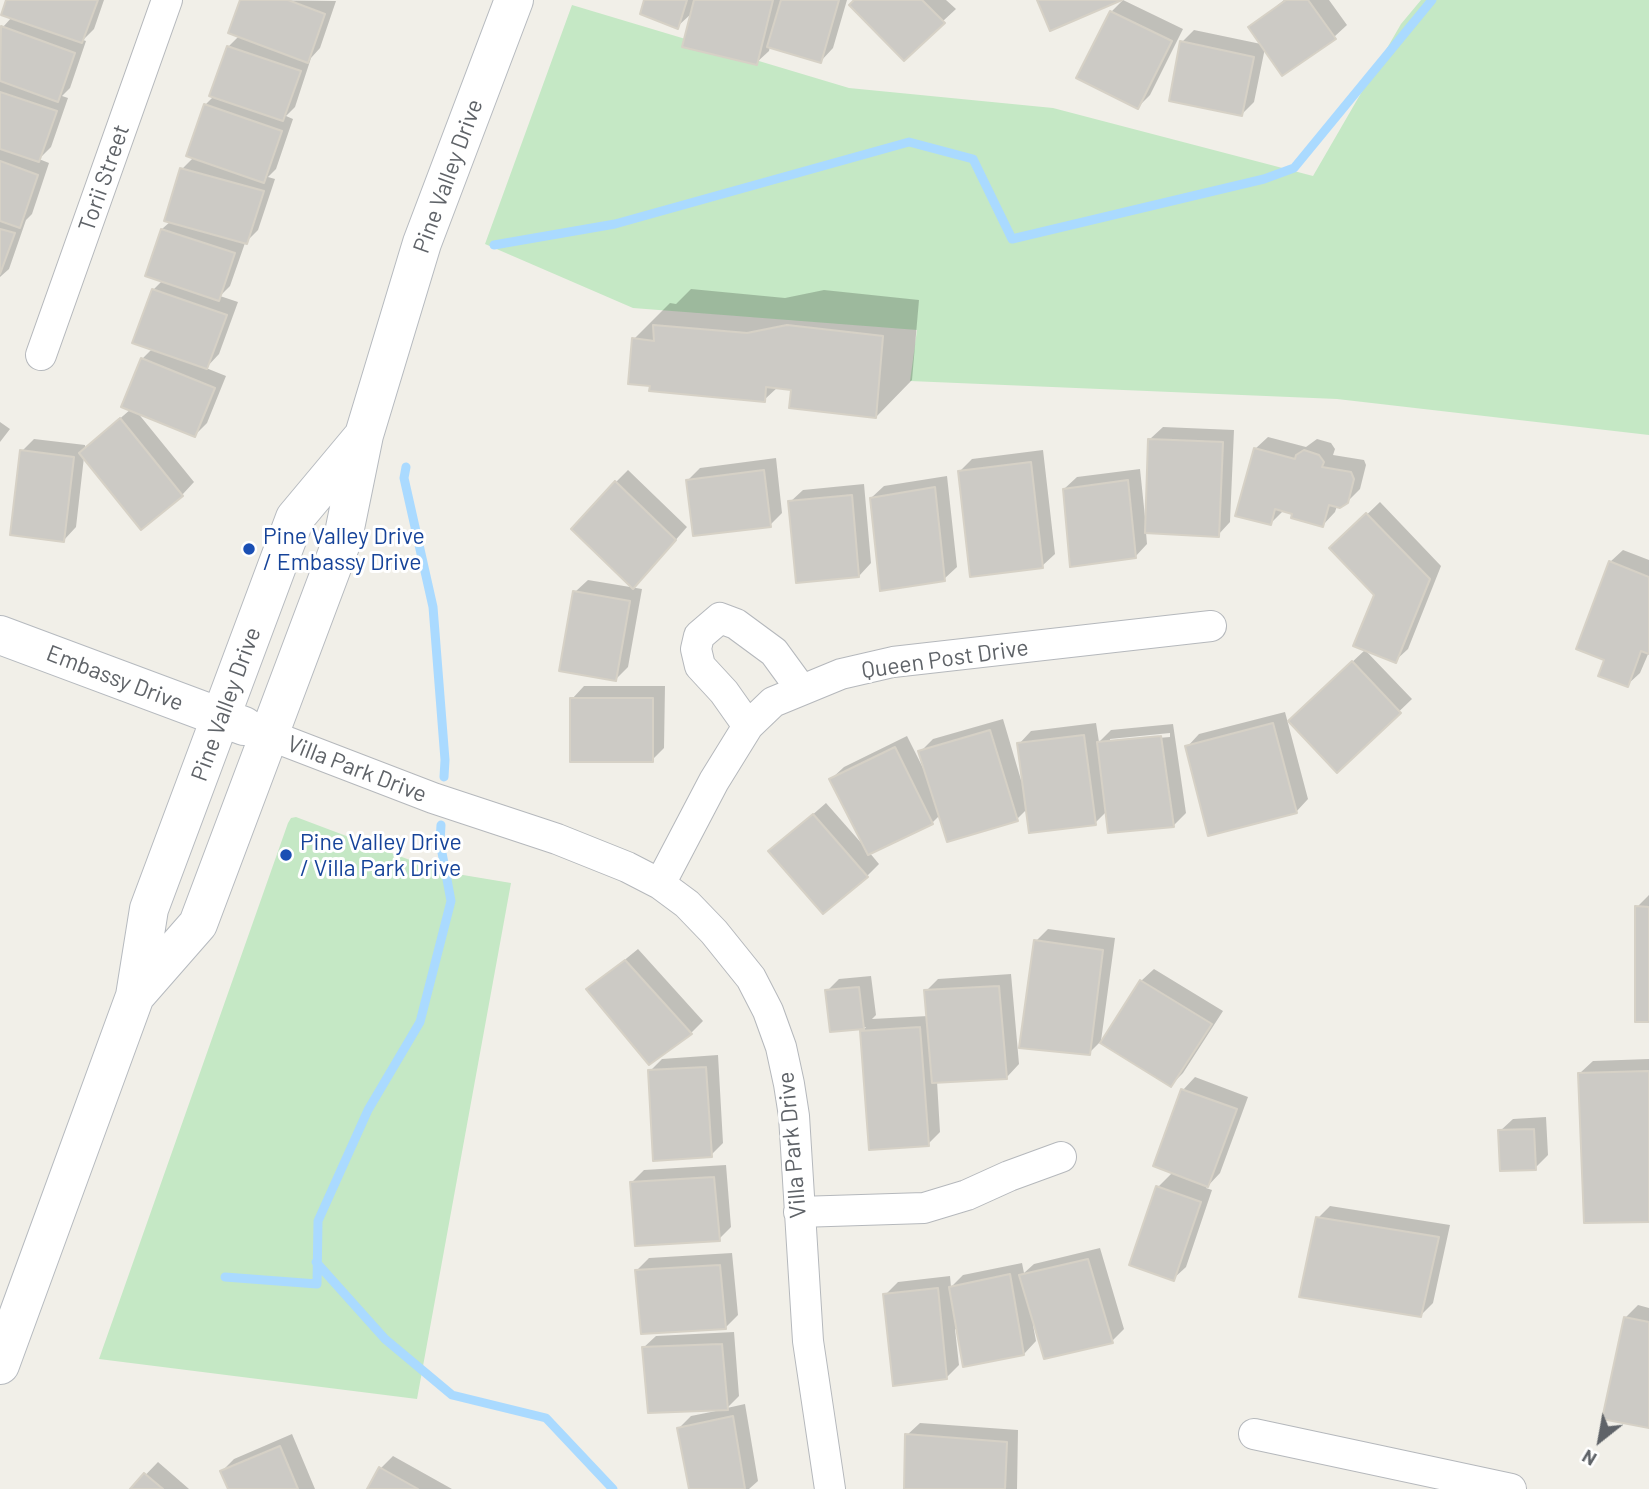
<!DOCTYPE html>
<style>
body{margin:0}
#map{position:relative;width:1649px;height:1489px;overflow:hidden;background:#f1efe8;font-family:Barlow,sans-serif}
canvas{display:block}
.north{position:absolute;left:1565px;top:1405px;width:70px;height:70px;-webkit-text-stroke:5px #fff;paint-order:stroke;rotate:211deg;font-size:19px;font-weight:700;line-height:28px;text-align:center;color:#5f6368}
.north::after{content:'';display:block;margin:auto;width:24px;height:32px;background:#5f6368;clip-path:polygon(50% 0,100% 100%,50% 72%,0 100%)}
</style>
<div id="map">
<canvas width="1649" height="1489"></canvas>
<div class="north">N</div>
</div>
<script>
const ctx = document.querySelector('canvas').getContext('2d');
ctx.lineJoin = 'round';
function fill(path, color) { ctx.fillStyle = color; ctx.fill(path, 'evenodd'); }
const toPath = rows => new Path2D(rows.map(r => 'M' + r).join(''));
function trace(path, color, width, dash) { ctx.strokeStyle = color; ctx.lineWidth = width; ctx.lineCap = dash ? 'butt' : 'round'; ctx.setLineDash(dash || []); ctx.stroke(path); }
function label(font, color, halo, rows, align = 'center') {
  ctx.font = font + ' Barlow,sans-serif'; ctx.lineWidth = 6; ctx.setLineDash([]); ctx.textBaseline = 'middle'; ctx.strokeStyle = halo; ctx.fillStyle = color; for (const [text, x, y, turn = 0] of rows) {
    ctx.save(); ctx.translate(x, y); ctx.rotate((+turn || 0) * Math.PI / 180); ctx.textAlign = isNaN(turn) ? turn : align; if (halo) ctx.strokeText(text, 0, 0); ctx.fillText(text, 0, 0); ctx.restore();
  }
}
const green = toPath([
 [1421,0,1649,0,1649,435,1337,399,910,381,917,330,633,308,485,244,572,5,849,88,1053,108,1313,176,1401,24],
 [296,817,439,871,511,883,417,1399,99,1359,288,823,291,818]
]);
const shadow = toPath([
 [8,0,104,0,94,29,83,40,86,41,70,88,62,96,68,98,51,147,39,159,49,163,32,214,26,220,9,269,0,277,0,34,3,27,12,17],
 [241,0,336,1,320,48,311,58,295,107,286,116,293,119,276,169,268,177,275,179,258,230,245,243,230,286,220,296,238,302,219,354,206,368,226,376,207,423,195,435,137,412,194,482,182,495,84,457,76,527,64,540,22,451,34,439,85,445,85,449,131,409,142,359,153,348,153,290,163,280,162,229,171,221,182,169,194,157,205,105,214,96,228,47,239,36],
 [646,0,847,0,833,48,821,61,770,46,769,51,756,63,693,12,677,27],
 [856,0,946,0,956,9,943,21],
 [1123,0,1183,29,1150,95,1138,107,1111,12],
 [1284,0,1329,0,1347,25,1334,37,1265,48,1254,102,1242,114,1182,42,1194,30,1261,44,1250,28],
 [691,289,785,298,824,290,919,300,912,380,876,417,793,389,778,387,764,400,634,339,670,303,676,304],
 [0,422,10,429,0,442],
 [1163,427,1234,430,1230,522,1218,535,1146,532,1147,544,1135,557,1064,489,1077,477,1140,469,1145,517,1147,517,1150,439],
 [1268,437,1306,447,1317,439,1331,443,1335,449,1333,455,1364,460,1366,465,1360,489,1347,502,1337,506,1335,512,1323,525,1295,512,1283,511,1270,524,1255,449],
 [1043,450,1055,554,1042,566,960,471,972,459],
 [776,458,782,513,770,525,688,480,700,468],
 [628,470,687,527,645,575,616,482],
 [947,476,957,567,944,579,871,498,884,486],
 [864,484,871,563,859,576,790,502,803,490],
 [1380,502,1441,566,1408,649,1395,661,1376,595,1332,548],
 [1623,550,1649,560,1649,652,1640,673,1627,685,1606,659,1610,562],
 [588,580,642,589,628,667,616,679,575,592],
 [1365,650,1412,699,1337,771,1302,709],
 [584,686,665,686,664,748,652,760,572,699],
 [1285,712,1308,799,1296,812,1187,747,1199,734],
 [1003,719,1021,780,1023,779,1019,744,1031,731,1096,723,1099,742,1111,730,1173,724,1186,813,1173,826,1107,811,1095,823,1027,809,1017,819,940,815,932,823,869,852,879,864,867,876,771,851,826,803,863,845,831,779,844,767,907,736,923,768,925,767,920,752,933,739],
 [1170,733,1170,737,1110,742,1110,739],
 [1649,895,1649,1021,1637,907],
 [1048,929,1115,938,1101,1041,1089,1053,1036,941],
 [638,949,703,1021,691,1033,650,1063,589,989],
 [1154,969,1223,1011,1183,1073,1171,1085,1141,981],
 [1011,974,1019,1064,1007,1077,937,1081,940,1132,928,1144,862,1032,866,1027,832,1031,827,991,839,979,871,976,876,1015,872,1019,928,1016,926,991,938,979],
 [718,1055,723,1143,711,1155,650,1071,662,1059],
 [1649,1059,1649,1220,1580,1073,1593,1061],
 [1195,1077,1248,1097,1220,1173,1206,1188,1212,1190,1186,1267,1173,1279,1158,1187,1173,1172,1183,1090],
 [1546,1117,1548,1155,1535,1168,1500,1131,1513,1119],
 [726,1165,731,1227,719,1239,631,1183,644,1170],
 [1330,1206,1450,1225,1433,1303,1421,1315,1318,1218],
 [1100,1248,1124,1329,1112,1341,1036,1324,1033,1325,1036,1341,1024,1354,955,1329,959,1365,946,1378,885,1295,898,1282,950,1276,951,1287,963,1275,1022,1263,1024,1273,1034,1264],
 [732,1253,738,1315,725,1328,637,1270,649,1258],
 [1638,1305,1649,1308,1649,1426,1625,1318],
 [734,1332,739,1396,727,1408,745,1404,758,1481,749,1489,690,1489,679,1428,691,1416,716,1411,715,1408,643,1348,656,1336],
 [920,1423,1018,1430,1017,1489,906,1489,907,1435],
 [292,1434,315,1489,229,1489,222,1471,234,1459],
 [393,1456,452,1489,369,1489,381,1468],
 [158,1462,189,1489,132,1489]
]);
const stream = toPath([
 [494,245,615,224,909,142,973,159,1012,239,1264,179,1294,168,1432,0],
 [406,467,404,478,433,607,445,760,444,777],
 [316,1262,385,1339,452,1395,546,1418,613,1489],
 [225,1277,317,1284,318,1221,368,1110,420,1022,451,901,440,842,441,825]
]);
const building = toPath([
 [6,0,98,0,82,43,1,15,6,0],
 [240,0,288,0,325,14,308,63,228,33,240,0],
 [644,0,687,0,678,29,640,14,644,0],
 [694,0,773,0,757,65,682,47,694,0],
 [781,0,839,0,821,63,767,47,781,0],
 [854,0,922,0,945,23,904,61,849,5,854,0],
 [1037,0,1122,0,1050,31,1037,0],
 [1286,0,1308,0,1336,39,1282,76,1248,27,1286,0],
 [1110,11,1172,41,1138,109,1076,78,1110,11],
 [1,26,75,53,58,102,0,81,1,26],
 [1180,41,1254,57,1242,116,1169,101,1180,41],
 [227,46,301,71,283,121,209,96,227,46],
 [0,92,57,111,39,162,0,149,0,92],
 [204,104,282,131,264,183,186,156,204,104],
 [0,161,38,175,20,228,0,221,0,161],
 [180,168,264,191,247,244,164,221,180,168],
 [0,229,15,233,0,274,0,229],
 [161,229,235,253,219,301,145,276,161,229],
 [152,289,227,315,207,369,132,343,152,289],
 [653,325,747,333,787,325,883,336,876,418,789,408,791,390,766,387,765,402,649,391,650,386,628,384,632,338,654,341,653,325],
 [141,358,215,388,195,437,121,407,141,358],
 [120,418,183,496,141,530,79,453,120,418],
 [1148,439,1223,442,1219,537,1145,533,1148,439],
 [1254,448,1295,459,1296,455,1304,450,1319,455,1324,462,1322,467,1351,472,1354,479,1348,503,1340,508,1329,505,1323,527,1291,518,1292,514,1275,509,1271,525,1235,516,1254,448],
 [20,450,74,457,64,542,10,535,20,450],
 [1031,462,1043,568,970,577,958,471,1031,462],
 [764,470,771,527,693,536,686,480,764,470],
 [1128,480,1136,558,1070,567,1063,489,1128,480],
 [615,481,676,540,633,589,571,529,615,481],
 [935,487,945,581,880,591,870,498,935,487],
 [852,495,859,577,796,583,788,501,852,495],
 [1366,513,1430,579,1396,663,1353,646,1374,595,1329,548,1366,513],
 [1609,561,1649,577,1649,654,1641,651,1628,687,1598,676,1604,660,1576,649,1609,561],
 [573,591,630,601,616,681,559,671,573,591],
 [1352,661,1401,713,1337,773,1288,721,1352,661],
 [570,698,653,698,653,762,570,762,570,698],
 [1273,723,1297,813,1208,836,1185,746,1273,723],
 [990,730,1018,821,947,842,918,751,990,730],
 [1084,735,1096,825,1029,833,1017,743,1084,735],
 [1161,736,1174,827,1108,833,1097,742,1161,736],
 [895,747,933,824,868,855,829,779,895,747],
 [813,814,868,877,823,914,768,851,813,814],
 [1635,906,1649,907,1649,1022,1635,1022,1635,906],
 [1034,940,1103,950,1090,1055,1019,1048,1034,940],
 [625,960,692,1034,649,1065,586,989,625,960],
 [1140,980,1212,1024,1171,1087,1100,1043,1140,980],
 [999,986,1007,1079,932,1083,924,990,999,986],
 [859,987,864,1029,830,1032,825,990,859,987],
 [920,1027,929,1146,869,1150,860,1031,920,1027],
 [706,1067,712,1157,653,1161,648,1070,706,1067],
 [1649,1071,1649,1222,1584,1223,1578,1073,1649,1071],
 [1181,1089,1237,1109,1208,1187,1153,1166,1181,1089],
 [1534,1129,1536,1170,1500,1171,1498,1130,1534,1129],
 [714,1177,720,1241,635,1246,630,1182,714,1177],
 [1156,1186,1201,1202,1174,1281,1129,1265,1156,1186],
 [1316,1217,1439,1237,1421,1317,1299,1297,1316,1217],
 [1088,1259,1113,1343,1044,1359,1019,1275,1088,1259],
 [720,1265,726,1329,641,1334,635,1270,720,1265],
 [1010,1274,1024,1355,963,1367,949,1287,1010,1274],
 [938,1288,947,1379,893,1386,883,1294,938,1288],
 [1624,1317,1649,1322,1649,1428,1602,1419,1624,1317],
 [722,1344,728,1410,648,1413,642,1347,722,1344],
 [733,1416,745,1489,689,1489,677,1428,733,1416],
 [905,1434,1007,1442,1005,1489,904,1489,905,1434],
 [280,1446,298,1489,228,1489,220,1471,280,1446],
 [379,1467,418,1489,367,1489,379,1467],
 [144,1473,163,1489,130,1489,144,1473]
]);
const street = toPath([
 [41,355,167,0],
 [748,726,724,692,700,666,696,649,699,636,720,618,736,624,774,652,801,689],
 [269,735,433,798,557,839,627,867,660,884,687,904,714,932,751,978,768,1011,781,1047,789,1084,794,1116,808,1341,830,1489],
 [660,884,714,781,748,726,773,702,841,674,893,662,1211,626],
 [799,1212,924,1208,967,1195,1009,1176,1061,1157],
 [1254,1434,1511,1489]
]);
const secondary = toPath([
 [0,635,244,726],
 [135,996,198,924,343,538,364,435,422,243,514,0],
 [0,1365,135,996,149,909,295,518,361,439]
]);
const markers = [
 [249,549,7,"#1a4fb4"],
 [286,855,7,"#1a4fb4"]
];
const streetNames = [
 ["Pine Valley Drive",448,176,-70],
 ["Torii Street",104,178,-71],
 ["Queen Post Drive",945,659,-8],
 ["Embassy Drive",115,678,21],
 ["Pine Valley Drive",226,704,-70],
 ["Villa Park Drive",357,769,21],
 ["Villa Park Drive",792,1145,-95]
];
const transitNames = [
 ["Pine Valley Drive",263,536],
 ["/ Embassy Drive",263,562],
 ["Pine Valley Drive",300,842],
 ["/ Villa Park Drive",300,868]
];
fill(green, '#c5e8c5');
fill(shadow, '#0003');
trace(stream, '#aadaff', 9);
fill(building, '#cccac5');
trace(building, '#d6d1c6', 2);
trace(street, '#b5b8bc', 32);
trace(secondary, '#b6babf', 40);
trace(street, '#fff', 30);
trace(secondary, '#fff', 38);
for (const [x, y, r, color] of markers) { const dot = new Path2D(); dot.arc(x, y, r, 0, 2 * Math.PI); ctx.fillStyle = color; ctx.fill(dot); trace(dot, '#fff', 2.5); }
label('23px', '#5f6368', '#fff', streetNames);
label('23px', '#164399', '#fff', transitNames, 'left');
</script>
